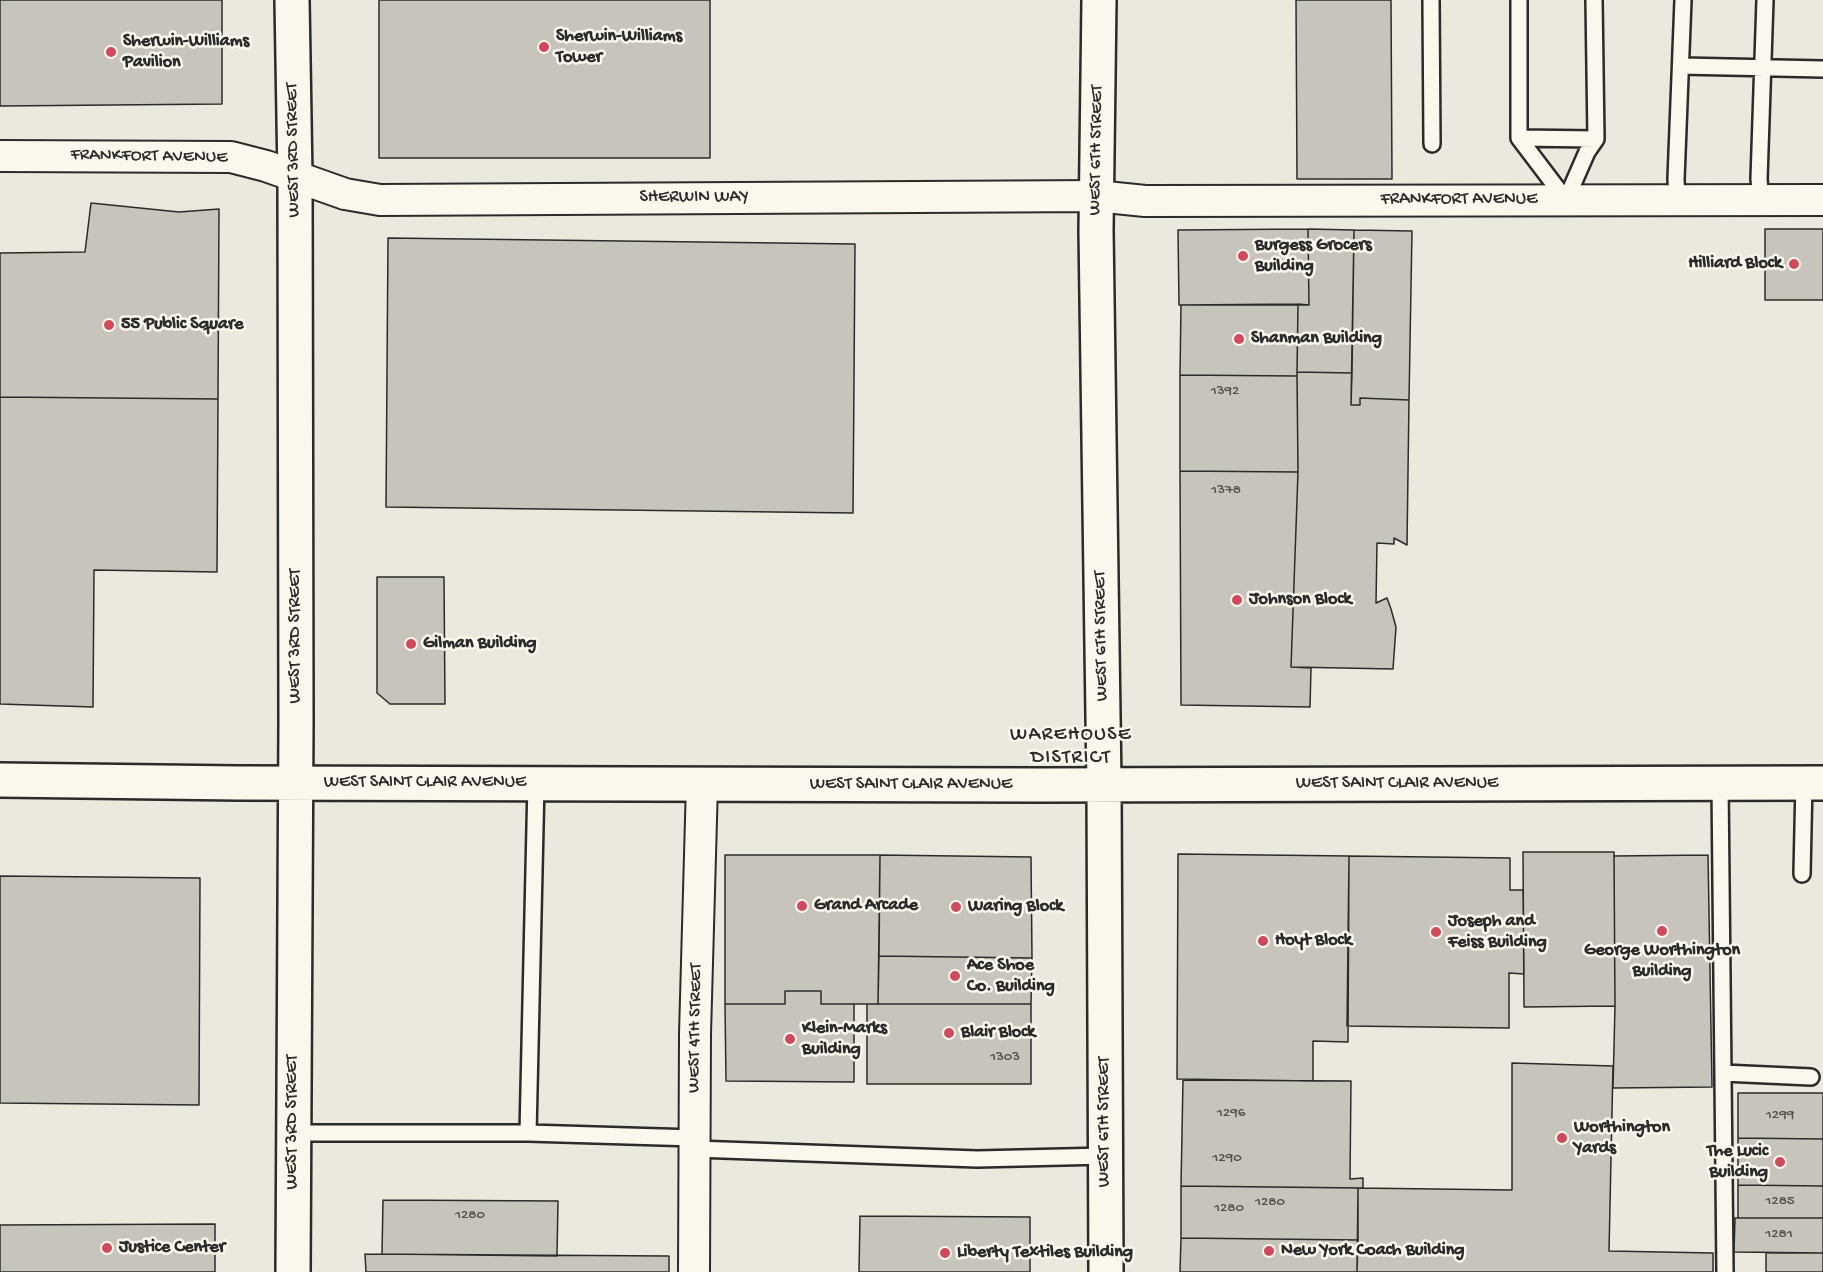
<!DOCTYPE html>
<style>
body{margin:0}
canvas{display:block;background:#fbf7ec}
</style>
<canvas width="1823" height="1272"></canvas>
<script>
const ctx = document.querySelector('canvas').getContext('2d');
ctx.lineJoin = 'round';
function fill(path, color) { ctx.fillStyle = color; ctx.fill(path, 'evenodd'); }
const toPath = rows => new Path2D(rows.map(r => 'M' + r).join(''));
function trace(path, color, width, dash) { ctx.strokeStyle = color; ctx.lineWidth = width; ctx.lineCap = dash ? 'butt' : 'round'; ctx.setLineDash(dash || []); ctx.stroke(path); }
function label(font, color, halo, rows, align = 'center') {
  ctx.font = font + ' "Gochi Hand",sans-serif'; ctx.lineWidth = 5; ctx.setLineDash([]); ctx.textBaseline = 'middle'; ctx.strokeStyle = halo; ctx.fillStyle = color; for (const [text, x, y, turn = 0] of rows) {
    ctx.save(); ctx.translate(x, y); ctx.rotate((+turn || 0) * Math.PI / 180); ctx.textAlign = isNaN(turn) ? turn : align; if (halo) ctx.strokeText(text, 0, 0); ctx.fillText(text, 0, 0); ctx.restore();
  }
}
const built = toPath([
 [0,0,1823,0,1823,1272,0,1272]
]);
const building = toPath([
 [0,0,222,0,222,104,0,106,0,0],
 [379,0,710,0,710,158,379,158,379,0],
 [1296,0,1391,0,1392,179,1297,179,1296,0],
 [91,203,179,212,219,209,218,399,0,397,0,253,85,252,91,203],
 [1308,229,1309,305,1179,305,1178,230,1308,229],
 [1308,229,1354,230,1352,373,1297,372,1298,304,1309,305,1308,229],
 [1765,229,1823,229,1823,300,1765,300,1765,229],
 [1354,230,1412,231,1409,400,1360,398,1360,405,1351,405,1354,230],
 [388,238,855,244,853,513,386,507,388,238],
 [1298,304,1297,376,1180,375,1181,305,1298,304],
 [1297,372,1352,373,1351,405,1360,405,1360,398,1409,400,1407,545,1394,538,1394,544,1377,543,1376,603,1387,598,1391,609,1396,627,1393,669,1291,667,1298,472,1297,372],
 [1180,375,1297,376,1298,472,1180,471,1180,375],
 [0,397,218,399,217,572,94,570,93,707,0,704,0,397],
 [1180,471,1298,472,1291,667,1311,668,1310,707,1181,705,1180,471],
 [377,577,444,577,445,704,390,704,377,693,377,577],
 [1523,852,1614,852,1615,1006,1524,1007,1523,852],
 [1178,854,1349,856,1348,1042,1313,1041,1313,1081,1177,1079,1178,854],
 [725,855,880,855,878,1004,821,1004,821,991,785,991,785,1004,725,1004,725,855],
 [880,855,1031,857,1032,958,879,956,880,855],
 [1708,855,1712,1087,1613,1088,1615,1006,1614,856,1708,855],
 [1349,856,1510,858,1510,890,1523,890,1524,974,1509,973,1509,1028,1347,1026,1349,856],
 [0,876,200,878,199,1105,0,1103,0,876],
 [879,956,1032,958,1031,1004,878,1004,879,956],
 [785,991,821,991,821,1004,854,1004,854,1082,726,1081,725,1004,785,1004,785,991],
 [867,1004,1031,1004,1031,1084,867,1084,867,1004],
 [1512,1063,1613,1066,1609,1251,1713,1253,1713,1272,1357,1272,1358,1188,1512,1190,1512,1063],
 [1183,1080,1351,1081,1350,1179,1363,1178,1363,1188,1181,1186,1183,1080],
 [1738,1093,1823,1093,1823,1139,1738,1138,1738,1093],
 [1738,1138,1823,1139,1823,1186,1738,1185,1738,1138],
 [1738,1185,1823,1186,1823,1218,1738,1218,1738,1185],
 [1181,1186,1358,1188,1358,1240,1181,1238,1181,1186],
 [383,1200,558,1201,557,1256,382,1254,383,1200],
 [860,1216,1030,1217,1030,1272,859,1272,860,1216],
 [1735,1218,1823,1218,1823,1253,1734,1252,1735,1218],
 [215,1224,215,1272,0,1272,0,1225,215,1224],
 [1181,1238,1358,1240,1357,1272,1180,1272,1181,1238],
 [1766,1253,1823,1253,1823,1272,1766,1272,1766,1253],
 [365,1254,669,1256,669,1272,366,1272,365,1254]
]);
const service = toPath([
 [1431,0,1432,144],
 [1519,0,1519,138,1566,200,1587,152,1596,139,1594,0],
 [1681,66,1823,69],
 [1519,138,1596,139],
 [1677,200,1676,179,1683,0],
 [1761,200,1759,179,1765,0],
 [1720,784,1725,1272],
 [1802,874,1804,782],
 [1723,1073,1811,1077],
 [294,1133,528,1133,536,783],
 [528,1133,695,1138],
 [695,1149,977,1159,1106,1156]
]);
const minor = toPath([
 [0,156,231,157,266,166,345,194,380,200,1096,196,1145,201,1823,200],
 [694,1272,695,1034,702,784]
]);
const tertiary = toPath([
 [292,0,295,177,296,722,293,1272],
 [1099,0,1096,230,1104,785,1106,1272],
 [0,780,239,783,1040,785,1823,783]
]);
const markers = [
 [544,47,6,"#d1495b"],
 [111,52,6,"#d1495b"],
 [1243,256,6,"#d1495b"],
 [1794,264,6,"#d1495b"],
 [109,325,6,"#d1495b"],
 [1239,339,6,"#d1495b"],
 [1237,600,6,"#d1495b"],
 [411,644,6,"#d1495b"],
 [802,906,6,"#d1495b"],
 [956,907,6,"#d1495b"],
 [1662,931,6,"#d1495b"],
 [1436,932,6,"#d1495b"],
 [1263,941,6,"#d1495b"],
 [955,976,6,"#d1495b"],
 [949,1033,6,"#d1495b"],
 [790,1039,6,"#d1495b"],
 [1562,1138,6,"#d1495b"],
 [1780,1162,6,"#d1495b"],
 [107,1248,6,"#d1495b"],
 [1269,1251,6,"#d1495b"],
 [945,1253,6,"#d1495b"]
];
const numberNames = [
 ["1392",1225,392],
 ["1378",1226,491],
 ["1303",1005,1058],
 ["1296",1231,1114],
 ["1299",1780,1116],
 ["1290",1227,1159],
 ["1285",1780,1202],
 ["1280",1270,1203],
 ["1280",1229,1209],
 ["1280",470,1216],
 ["1281",1779,1235]
];
const poiNames = [
 ["Sherwin-Williams",556,37],
 ["Tower",556,58],
 ["Sherwin-Williams",123,42],
 ["Pavilion",123,63],
 ["Burgess Grocers",1255,246],
 ["Building",1255,267],
 ["Hilliard Block",1782,264,"right"],
 ["55 Public Square",121,325],
 ["Shanman Building",1251,339],
 ["Johnson Block",1249,600],
 ["Gilman Building",423,644],
 ["Grand Arcade",814,906],
 ["Waring Block",968,907],
 ["Joseph and",1448,922],
 ["Feiss Building",1448,943],
 ["Hoyt Block",1275,941],
 ["George Worthington",1662,951,"center"],
 ["Building",1662,972,"center"],
 ["Ace Shoe",967,966],
 ["Co. Building",967,987],
 ["Klein-Marks",802,1029],
 ["Building",802,1050],
 ["Blair Block",961,1033],
 ["Worthington",1574,1128],
 ["Yards",1574,1149],
 ["The Lucic",1768,1152,"right"],
 ["Building",1768,1173,"right"],
 ["Justice Center",119,1248],
 ["New York Coach Building",1281,1251],
 ["Liberty Textiles Building",957,1253]
];
const streetNames = [
 ["WEST 3RD STREET",294,150,-91],
 ["WEST 6TH STREET",1097,150,-89],
 ["FRANKFORT AVENUE",149,157,1],
 ["SHERWIN WAY",694,198],
 ["FRANKFORT AVENUE",1459,200],
 ["WEST 3RD STREET",296,636,-90],
 ["WEST 6TH STREET",1102,636,-91],
 ["WEST SAINT CLAIR AVENUE",425,783],
 ["WEST SAINT CLAIR AVENUE",1397,784],
 ["WEST SAINT CLAIR AVENUE",911,785],
 ["WEST 4TH STREET",696,1028,-89],
 ["WEST 3RD STREET",293,1122,-90],
 ["WEST 6TH STREET",1105,1122,-90]
];
const neighbourhoodNames = [
 ["WAREHOUSE",1071,736],
 ["DISTRICT",1071,759]
];
fill(built, '#ebe8de');
fill(building, '#c7c4bc');
trace(building, '#2b2b2b', 1.5);
trace(service, '#2b2b2b', 20);
trace(minor, '#2b2b2b', 34);
trace(tertiary, '#2b2b2b', 38);
trace(service, '#fbf7ec', 15);
trace(minor, '#fbf7ec', 30);
trace(tertiary, '#fbf7ec', 33);
for (const [x, y, r, color] of markers) { const dot = new Path2D(); dot.arc(x, y, r, 0, 2 * Math.PI); ctx.fillStyle = color; ctx.fill(dot); trace(dot, '#fbf7ec', 2); }
label('15px', '#52514f', null, numberNames);
label('bold 18px', '#2b2b2b', '#fbf7ec', poiNames, 'left');
label('18px', '#2b2b2b', '#fbf7ec', streetNames);
ctx.letterSpacing = '1.5px';
label('20px', '#2b2b2b', '#fbf7ec', neighbourhoodNames);
ctx.letterSpacing = '0px';
</script>
